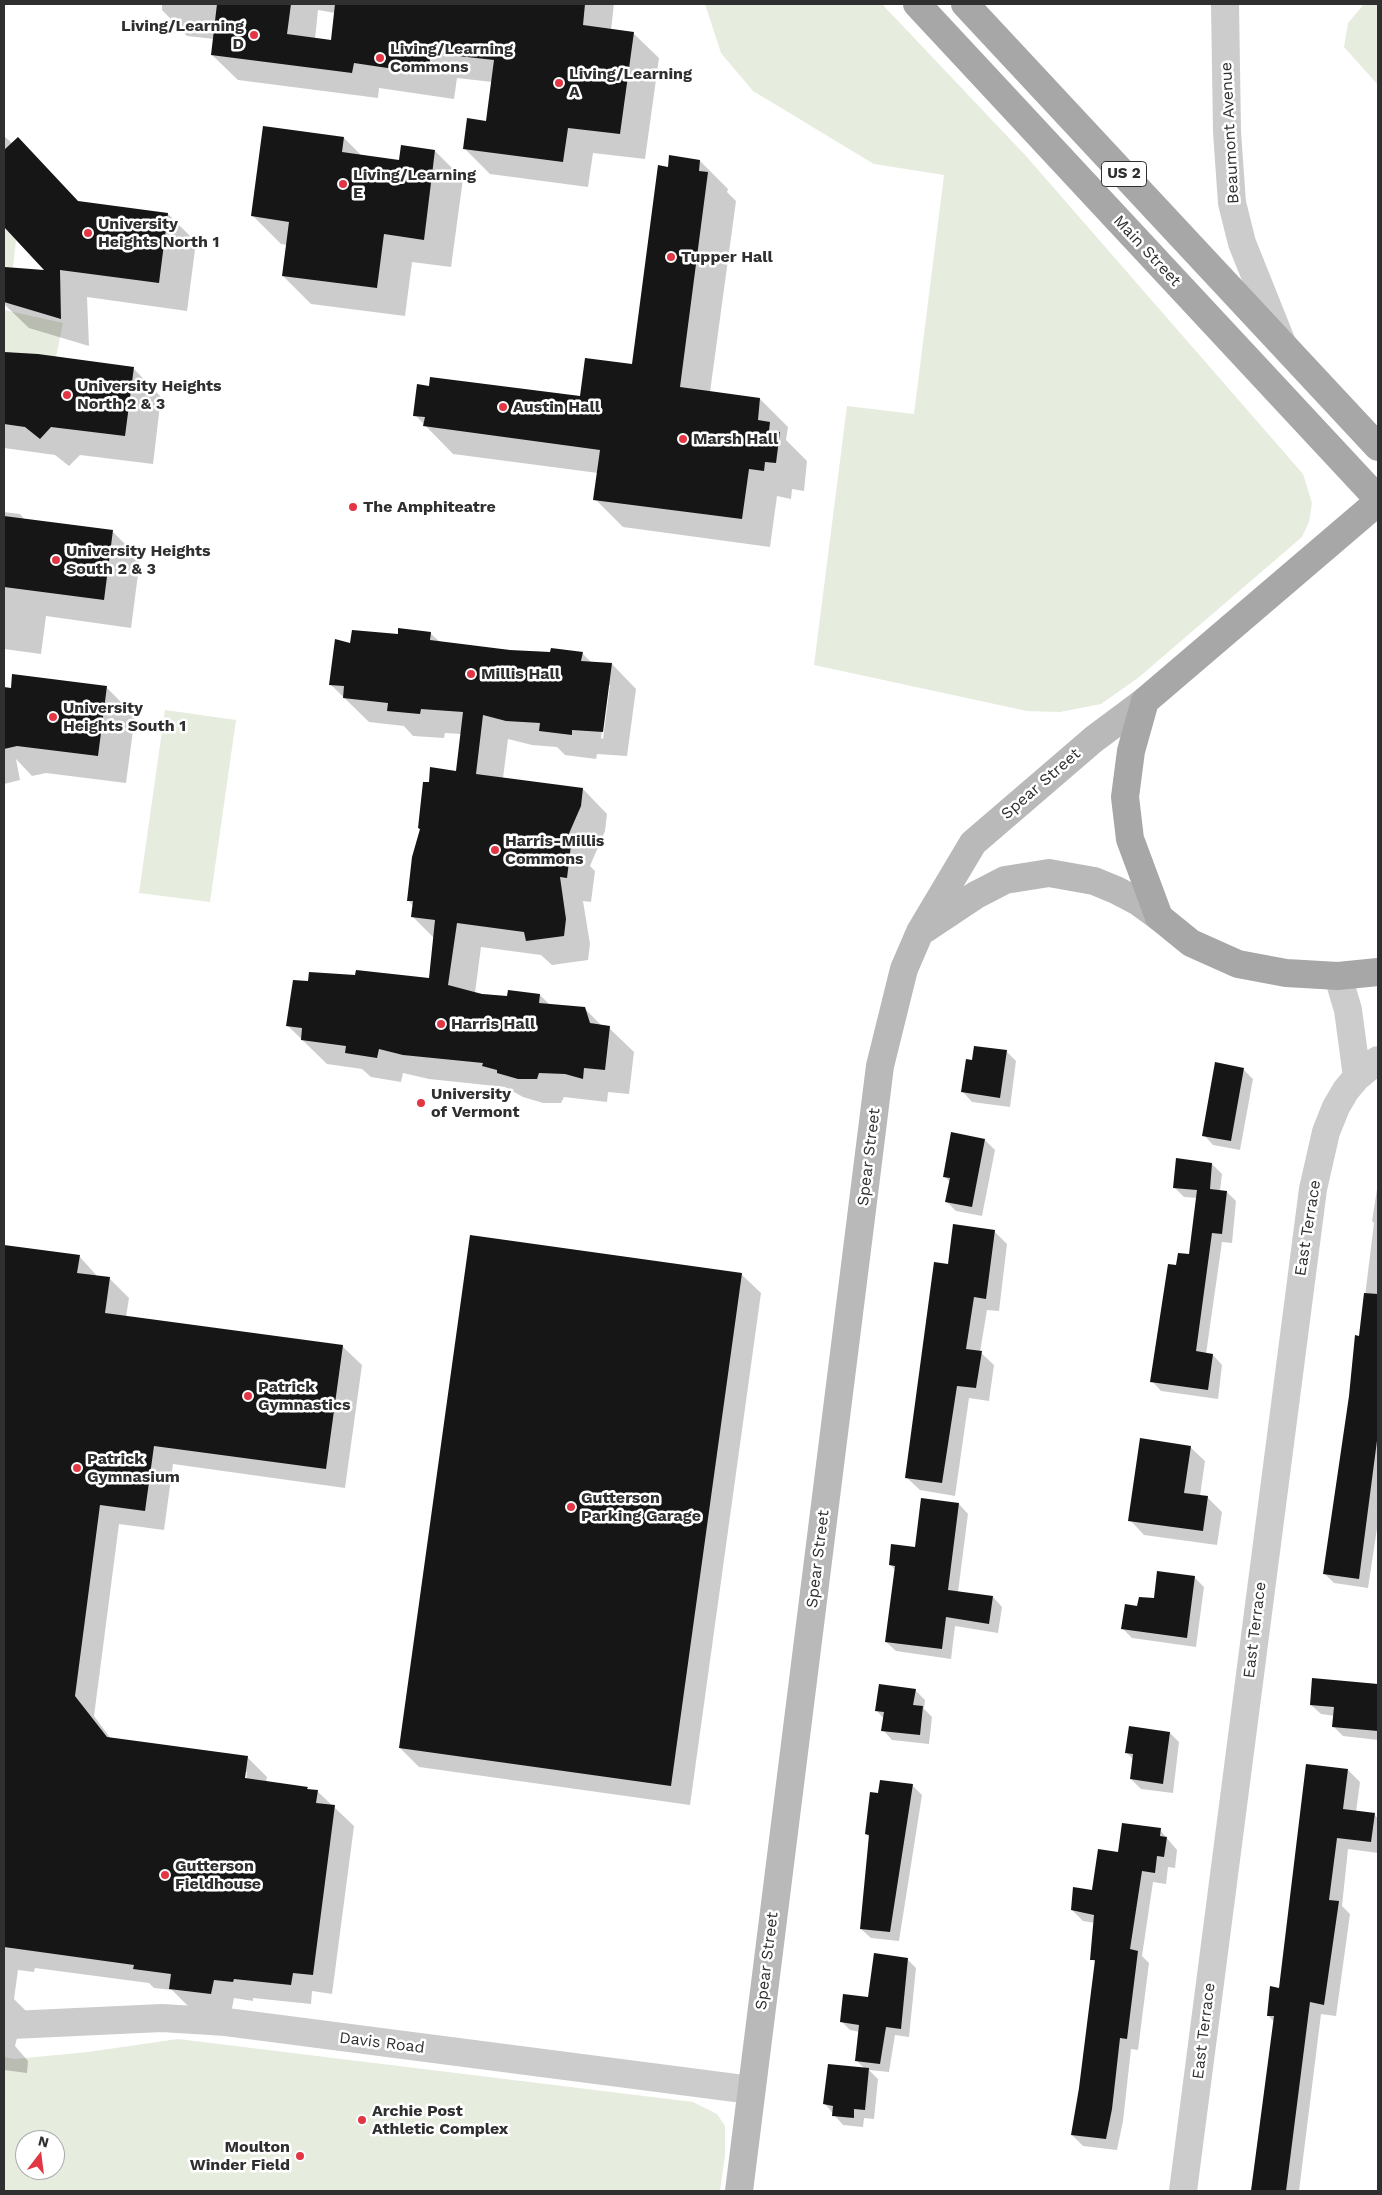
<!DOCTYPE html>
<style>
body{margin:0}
#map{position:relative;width:1382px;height:2195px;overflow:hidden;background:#fff;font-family:"Work Sans",sans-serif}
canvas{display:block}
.frame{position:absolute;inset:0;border:5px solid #2f2f2f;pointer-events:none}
.north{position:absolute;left:15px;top:2130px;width:50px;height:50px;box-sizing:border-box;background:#fff;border:1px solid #acacac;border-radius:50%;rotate:15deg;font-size:14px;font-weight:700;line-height:20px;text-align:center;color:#2f2f2f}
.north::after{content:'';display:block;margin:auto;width:18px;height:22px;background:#e23645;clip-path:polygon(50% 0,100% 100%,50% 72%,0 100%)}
</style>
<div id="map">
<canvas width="1382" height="2195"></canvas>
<div class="frame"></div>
<div class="north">N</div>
</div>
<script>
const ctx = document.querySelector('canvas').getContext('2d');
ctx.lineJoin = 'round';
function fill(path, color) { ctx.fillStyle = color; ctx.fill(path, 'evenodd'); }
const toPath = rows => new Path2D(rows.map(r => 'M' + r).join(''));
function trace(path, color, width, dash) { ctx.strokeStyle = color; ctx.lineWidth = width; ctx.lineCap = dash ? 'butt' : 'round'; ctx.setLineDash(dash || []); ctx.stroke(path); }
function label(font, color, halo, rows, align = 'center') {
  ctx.font = font + ' "Work Sans",sans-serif'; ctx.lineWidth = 5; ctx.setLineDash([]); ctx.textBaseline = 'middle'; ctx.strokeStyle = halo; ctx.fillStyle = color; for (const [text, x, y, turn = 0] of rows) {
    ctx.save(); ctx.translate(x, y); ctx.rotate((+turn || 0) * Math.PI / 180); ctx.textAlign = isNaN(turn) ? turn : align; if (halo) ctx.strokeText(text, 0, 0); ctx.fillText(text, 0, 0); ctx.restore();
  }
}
const green = toPath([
 [705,4,882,4,1026,156,1303,474,1312,503,1309,522,1302,537,1138,678,1101,704,1060,712,1027,711,814,665,847,406,914,414,944,175,874,164,753,91,721,53],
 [1364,4,1378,4,1378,85,1344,47,1348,23],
 [4,227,16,240,13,267,5,267,4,278],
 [4,310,63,323,56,357,38,358,4,353],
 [165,710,236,720,210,902,139,893],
 [178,2039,693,2102,717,2114,725,2126,725,2155,720,2191,4,2191,4,2057,15,2059,88,2052],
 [25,2140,55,2140,55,2170,25,2170]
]);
const shadow = toPath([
 [162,4,614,4,611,30,633,33,659,58,645,159,593,153,588,187,490,174,464,148,487,122,492,82,457,78,454,99,379,88,378,98,238,80,212,55,214,39,187,36,162,10],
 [318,10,335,13,332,41,315,39],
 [4,136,79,203,168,214,196,242,187,311,87,297,89,346,29,328,4,304,6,268,47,272,4,225],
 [344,138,362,156,400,161,435,151,463,179,451,267,412,262,405,316,311,304,283,276,287,245,281,244,253,216],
 [700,161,728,189,727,192,736,201,710,392,760,399,788,427,786,440,807,461,804,491,792,489,791,499,777,496,770,547,623,527,595,499,598,473,453,454,415,415,581,398,633,365,669,168],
 [4,352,133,368,161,397,153,464,80,455,69,466,55,455,4,448],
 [4,512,20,514,25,520,112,531,140,559,131,628,46,616,41,654,4,649],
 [430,633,440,642,509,651,582,653,592,663,612,664,636,689,627,756,597,754,596,759,565,755,557,747,532,745,508,739,503,778,583,789,607,814,605,831,590,866,595,871,591,902,583,901,590,944,588,960,552,965,541,955,481,947,475,993,508,997,540,995,550,1005,585,1009,602,1026,609,1028,634,1052,629,1094,608,1092,607,1102,564,1097,561,1103,543,1103,523,1097,505,1087,429,1079,403,1073,401,1082,371,1077,362,1069,327,1064,288,1026,430,980,435,939,412,916,413,906,409,901,421,830,419,828,430,783,457,772,461,734,445,733,444,738,413,736,404,726,369,722,330,684,351,644,399,635],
 [608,685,610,685,603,739,601,738],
 [107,688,135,716,126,783,46,773,32,776,16,759,20,780,4,784,4,711],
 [1006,1051,1016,1061,1010,1107,972,1102,963,1092,973,1062],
 [1243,1069,1253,1079,1240,1150,1213,1145,1204,1135],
 [952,1134,985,1140,995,1150,982,1216,956,1211,946,1201,950,1182,944,1176],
 [1212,1164,1222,1174,1220,1191,1227,1192,1236,1201,1232,1243,1222,1242,1206,1354,1213,1355,1222,1365,1218,1399,1161,1391,1152,1381,1177,1267,1190,1256,1197,1198,1184,1197,1174,1187],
 [1378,1183,1378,1522,1368,1588,1334,1583,1325,1574,1360,1337,1374,1223,1372,1221],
 [994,1231,1007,1244,999,1311,987,1310,980,1352,994,1365,989,1401,969,1398,955,1496,920,1490,906,1477],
 [4,1246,79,1256,98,1277,109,1278,129,1298,126,1317,342,1346,362,1365,345,1488,173,1464,164,1530,119,1524,94,1716,111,1739,247,1757,267,1777,266,1782,317,1791,354,1826,332,1994,312,1991,311,2004,253,1998,253,2001,234,1998,231,2013,190,2008,172,1990,154,1988,149,1983,35,1968,34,1972,18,1970,14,1999,34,2019,17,2038,15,2046,28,2061,27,2073,4,2070],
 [245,1772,247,1772,246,1784,243,1784],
 [741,1274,761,1293,690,1805,419,1767,400,1748],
 [1190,1447,1205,1461,1200,1496,1207,1497,1222,1512,1217,1545,1144,1535,1130,1520],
 [959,1504,968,1514,958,1592,993,1597,1002,1607,998,1633,955,1626,951,1659,896,1651,886,1642,895,1570,890,1564,916,1549],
 [1194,1577,1204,1587,1196,1647,1132,1638,1123,1629,1138,1607],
 [1314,1679,1378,1685,1378,1740,1343,1736,1334,1727,1335,1716,1321,1714,1311,1705],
 [915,1690,925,1700,924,1709,932,1717,929,1744,892,1740,883,1730,884,1719,877,1711],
 [1170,1733,1179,1742,1173,1793,1141,1789,1131,1779,1134,1760,1127,1753],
 [1348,1770,1360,1782,1356,1812,1374,1814,1378,1819,1378,1853,1348,1849,1342,1906,1350,1914,1336,2016,1321,2014,1299,2191,1251,2191,1274,2022,1268,2015,1280,1989],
 [912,1785,922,1795,899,1941,871,1938,861,1929,870,1838,866,1834,879,1794],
 [1160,1830,1177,1850,1175,1868,1168,1867,1166,1884,1153,1882,1142,1956,1149,1963,1138,2050,1131,2049,1123,2121,1117,2150,1083,2146,1072,2135,1080,2088,1096,1963,1092,1959,1095,1923,1083,1921,1072,1910,1093,1892,1119,1853],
 [907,1959,916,1968,909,2037,895,2035,889,2072,869,2070,878,2079,874,2119,864,2118,863,2127,843,2125,825,2104,864,2068,856,2060,860,2032,850,2030,841,2021,869,1998]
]);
const building = toPath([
 [217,4,291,4,287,34,331,40,335,4,585,4,583,25,634,32,620,134,568,128,563,162,463,149,467,118,486,121,494,60,431,53,428,74,354,63,352,73,211,55],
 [263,126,344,137,342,152,399,160,401,145,435,150,424,240,384,234,377,288,282,276,289,222,251,216],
 [18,137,78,201,168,213,159,283,60,270,61,319,4,302,5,267,44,270,4,227,4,150],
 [669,155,700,160,699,171,708,172,680,387,760,398,758,420,770,422,769,431,780,432,776,463,765,462,764,471,749,469,742,519,593,500,600,450,423,426,425,417,413,416,417,384,429,386,430,377,580,396,585,358,632,364,658,165,668,167],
 [4,352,38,354,134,367,125,436,51,427,40,439,25,427,4,424],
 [4,516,113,530,104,600,4,587],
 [398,628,431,632,430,640,510,650,550,652,551,648,583,652,581,661,612,663,603,732,572,730,572,735,539,731,540,723,506,721,483,715,476,774,583,788,581,806,564,845,571,845,567,878,560,877,566,919,564,936,526,941,524,932,457,923,448,985,482,994,507,996,508,990,540,994,539,1003,585,1007,590,1023,610,1026,605,1070,584,1068,583,1079,565,1074,539,1073,537,1079,518,1079,497,1073,497,1070,482,1066,483,1063,403,1055,379,1049,377,1058,345,1053,346,1046,301,1040,302,1028,286,1026,293,980,308,981,309,972,355,975,356,970,429,978,435,920,411,917,413,901,407,901,412,857,420,829,418,828,423,782,429,782,430,767,456,771,463,712,421,709,420,714,387,711,388,703,343,698,344,686,329,685,335,639,350,643,352,630,398,634],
 [12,674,107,686,98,756,17,746,4,749,4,687,11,688],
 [974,1046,1007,1050,1000,1098,961,1092,966,1059,972,1060],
 [1215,1062,1244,1068,1231,1141,1202,1136],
 [951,1132,985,1139,972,1207,945,1202,950,1178,943,1177],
 [1176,1158,1212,1163,1210,1189,1227,1191,1222,1234,1212,1233,1196,1351,1213,1354,1208,1390,1150,1382,1168,1264,1176,1265,1178,1253,1189,1254,1197,1190,1173,1188],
 [953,1224,995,1230,986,1299,974,1297,966,1349,982,1351,976,1388,957,1386,942,1483,905,1478,934,1262,948,1264],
 [470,1235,742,1273,671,1786,399,1748],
 [4,1245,80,1255,77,1273,110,1277,105,1313,343,1345,326,1469,154,1446,145,1511,100,1505,75,1696,107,1737,248,1756,245,1778,308,1787,307,1789,318,1790,316,1803,335,1805,313,1975,293,1973,291,1985,234,1979,233,1982,214,1980,211,1994,169,1989,171,1974,133,1969,134,1965,4,1947],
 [1364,1293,1378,1294,1378,1433,1359,1579,1323,1574,1349,1396,1355,1335,1359,1336],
 [1140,1438,1191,1446,1184,1493,1208,1496,1203,1531,1128,1521],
 [921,1498,959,1503,948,1590,993,1596,989,1624,946,1617,942,1649,885,1642,895,1566,889,1565,891,1544,915,1547],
 [1157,1571,1195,1576,1187,1638,1121,1629,1125,1604,1137,1606,1139,1597,1154,1598],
 [1312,1678,1378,1684,1378,1731,1332,1727,1334,1707,1310,1705],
 [879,1684,916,1689,913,1705,923,1706,920,1735,881,1731,884,1712,875,1711],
 [1129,1726,1170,1732,1163,1784,1130,1779,1133,1754,1125,1753],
 [1306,1764,1348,1769,1343,1809,1375,1813,1371,1842,1337,1838,1329,1900,1339,1901,1324,2005,1310,2002,1286,2191,1251,2191,1274,2016,1267,2016,1270,1986,1279,1988],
 [880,1780,913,1784,890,1932,860,1929,869,1835,865,1834,870,1792,878,1793],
 [1122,1823,1161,1828,1160,1836,1167,1837,1164,1857,1157,1856,1155,1873,1142,1871,1130,1949,1138,1951,1127,2039,1120,2038,1112,2109,1106,2139,1071,2135,1079,2088,1095,1960,1090,1960,1094,1915,1071,1910,1073,1887,1092,1890,1098,1849,1118,1852],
 [874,1953,908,1958,901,2029,886,2027,880,2064,855,2061,859,2025,840,2022,843,1994,868,1997],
 [828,2064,869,2068,865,2110,854,2109,854,2118,832,2116,833,2106,823,2104]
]);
const street = toPath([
 [1225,4,1227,132,1232,203,1242,243,1282,343],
 [1338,976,1348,1010,1357,1077],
 [12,2025,162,2018,226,2022,751,2090],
 [1183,2191,1313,1189,1326,1132,1336,1107,1346,1090,1357,1077,1378,1060]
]);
const secondary = toPath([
 [925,929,976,895,1005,880,1049,873,1094,881,1116,890,1137,901,1159,917],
 [739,2191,880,1066,904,969,920,932,973,843,1094,739,1145,701]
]);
const primary = toPath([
 [917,4,1378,499],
 [965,4,1378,447],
 [1378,502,1145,701,1131,751,1125,797,1130,839,1159,917,1191,943,1238,964,1286,973,1338,976,1378,972]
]);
const markers = [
 [254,35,5,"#e23645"],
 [380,58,5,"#e23645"],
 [559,83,5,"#e23645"],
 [343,184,5,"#e23645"],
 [88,233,5,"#e23645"],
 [671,257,5,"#e23645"],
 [67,395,5,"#e23645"],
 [503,407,5,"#e23645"],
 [683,439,5,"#e23645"],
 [353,507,5,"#e23645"],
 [56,560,5,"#e23645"],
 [471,674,5,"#e23645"],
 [53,717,5,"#e23645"],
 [495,850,5,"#e23645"],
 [441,1024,5,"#e23645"],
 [421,1103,5,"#e23645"],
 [248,1396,5,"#e23645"],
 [77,1468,5,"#e23645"],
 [571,1507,5,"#e23645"],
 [165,1875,5,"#e23645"],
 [362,2120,5,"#e23645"],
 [300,2156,5,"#e23645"]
];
const shields = [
 [1124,174,45]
];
const shieldNames = [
 ["US 2",1124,174]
];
const poiNames = [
 ["Living/Learning",244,26,"right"],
 ["D",244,44,"right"],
 ["Living/Learning",390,49],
 ["Commons",390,67],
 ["Living/Learning",569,74],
 ["A",569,92],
 ["Living/Learning",353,175],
 ["E",353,193],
 ["University",98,224],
 ["Heights North 1",98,242],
 ["Tupper Hall",681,257],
 ["University Heights",77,386],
 ["North 2 & 3",77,404],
 ["Austin Hall",513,407],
 ["Marsh Hall",693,439],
 ["The Amphiteatre",363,507],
 ["University Heights",66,551],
 ["South 2 & 3",66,569],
 ["Millis Hall",481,674],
 ["University",63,708],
 ["Heights South 1",63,726],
 ["Harris-Millis",505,841],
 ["Commons",505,859],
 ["Harris Hall",451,1024],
 ["University",431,1094],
 ["of Vermont",431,1112],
 ["Patrick",258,1387],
 ["Gymnastics",258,1405],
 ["Patrick",87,1459],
 ["Gymnasium",87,1477],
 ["Gutterson",581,1498],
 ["Parking Garage",581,1516],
 ["Gutterson",175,1866],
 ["Fieldhouse",175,1884],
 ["Archie Post",372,2111],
 ["Athletic Complex",372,2129],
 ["Moulton",290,2147,"right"],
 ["Winder Field",290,2165,"right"]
];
const streetNames = [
 ["Beaumont Avenue",1230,133,-93],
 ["Main Street",1147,251,47],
 ["Spear Street",1041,784,-41],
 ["Spear Street",869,1157,-83],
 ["East Terrace",1308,1228,-81],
 ["Spear Street",818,1559,-83],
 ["East Terrace",1255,1630,-83],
 ["Spear Street",767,1961,-83],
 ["East Terrace",1204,2031,-83],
 ["Davis Road",382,2043,7]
];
fill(green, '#e6ecde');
fill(shadow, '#0003');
fill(building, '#161616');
trace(street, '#ccc', 28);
trace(secondary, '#b9b9b9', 28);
trace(primary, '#a7a7a7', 28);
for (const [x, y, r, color] of markers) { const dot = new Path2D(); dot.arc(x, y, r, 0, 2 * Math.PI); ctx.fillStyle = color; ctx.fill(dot); trace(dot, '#fff', 2); }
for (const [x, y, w] of shields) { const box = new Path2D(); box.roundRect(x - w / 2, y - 12.5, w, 25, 4); ctx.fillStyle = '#fff'; ctx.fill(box); trace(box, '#2f2f2f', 1); }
label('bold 15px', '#2f2f2f', null, shieldNames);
label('bold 16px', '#2f2f2f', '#fff', poiNames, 'left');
label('16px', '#2f2f2f', '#fff', streetNames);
</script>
